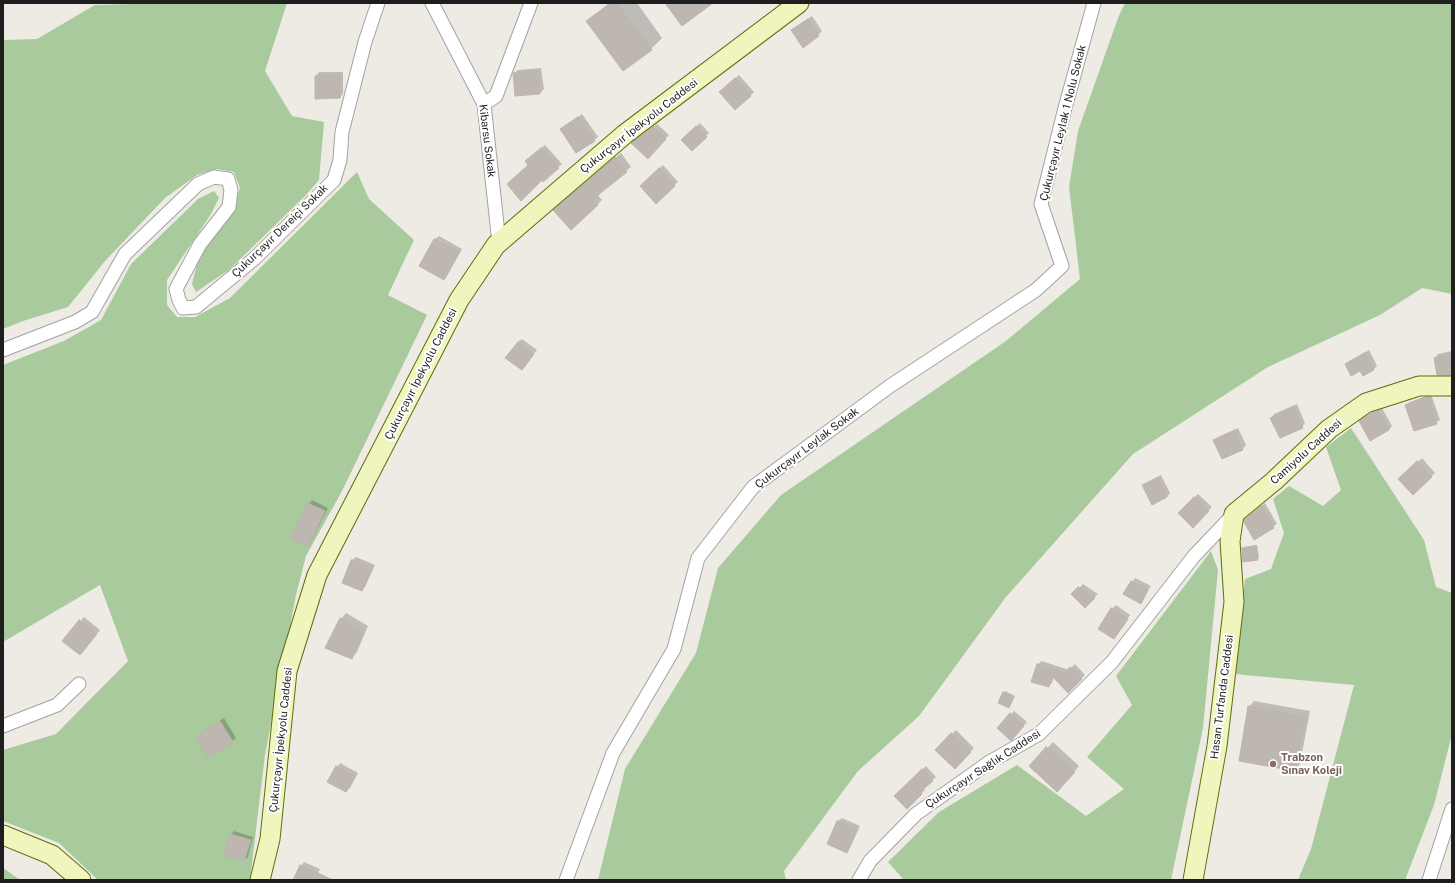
<!DOCTYPE html>
<meta charset="utf-8">
<style>
body{margin:0}
#map{position:relative;width:1455px;height:883px;overflow:hidden;background:#eeebe4;font-family:"Public Sans",sans-serif}
canvas{display:block}
.frame{position:absolute;inset:0;border:4px solid #1e1e1e;pointer-events:none}
</style>
<div id="map">
<canvas width="1455" height="883"></canvas>
<div class="frame"></div>
</div>
<script>
const ctx = document.querySelector('canvas').getContext('2d');
ctx.lineJoin = 'round';
function fill(path, color) { ctx.fillStyle = color; ctx.fill(path, 'evenodd'); }
const toPath = rows => new Path2D(rows.map(r => 'M' + r).join(''));
function trace(path, color, width, dash) { ctx.strokeStyle = color; ctx.lineWidth = width; ctx.lineCap = dash ? 'butt' : 'round'; ctx.setLineDash(dash || []); ctx.stroke(path); }
function label(font, color, halo, rows, align = 'center') {
  ctx.font = font + ' "Public Sans",sans-serif'; ctx.lineWidth = 4; ctx.setLineDash([]); ctx.textBaseline = 'middle'; ctx.strokeStyle = halo; ctx.fillStyle = color; for (const [text, x, y, turn = 0] of rows) {
    ctx.save(); ctx.translate(x, y); ctx.rotate((+turn || 0) * Math.PI / 180); ctx.textAlign = isNaN(turn) ? turn : align; if (halo) ctx.strokeText(text, 0, 0); ctx.fillText(text, 0, 0); ctx.restore();
  }
}
const forest = toPath([
 [169,3,287,3,265,71,292,116,324,122,319,180,306,195,230,269,196,292,192,284,198,260,234,208,240,188,234,172,218,169,197,175,165,198,105,261,68,307,23,321,3,329,3,40,37,39,95,5],
 [1125,3,1452,3,1452,294,1422,288,1380,315,1268,367,1133,454,1006,597,919,716,858,771,784,871,786,880,598,880,625,769,696,653,718,568,781,495,1006,341,1080,279,1069,187,1078,131,1118,18],
 [357,172,369,199,414,240,388,295,427,315,342,491,306,556,296,595,265,755,250,880,98,880,59,843,3,821,3,750,56,734,128,661,100,585,3,642,3,365,64,341,101,320,131,264,198,199,214,191,219,198,211,214,167,280,167,305,177,317,195,317,230,298],
 [1351,428,1424,540,1436,587,1452,593,1452,734,1434,805,1405,880,1298,880,1311,849,1354,685,1234,674,1245,579,1271,569,1284,533,1273,499,1289,486,1323,506,1341,490,1326,447],
 [1211,551,1218,570,1203,728,1171,880,904,880,888,862,939,812,1017,765,1086,816,1124,789,1087,757,1132,705,1116,676],
 [3,868,20,880,3,880]
]);
const shadow = toPath([
 [609,3,637,3,662,38,651,49,588,21],
 [812,16,822,31,818,35,792,30],
 [541,68,544,89,540,93,516,95,514,73,518,70],
 [319,72,343,72,343,94,340,97,316,98,316,76],
 [739,75,754,92,750,96,724,88],
 [582,114,598,137,594,140,565,126],
 [700,123,709,133,692,150,682,140],
 [657,124,669,135,652,154,636,140],
 [545,145,562,164,542,179,530,165,530,158],
 [621,153,631,167,597,194,602,200,597,205,559,205],
 [663,165,678,182,656,202,641,186],
 [439,236,462,249,447,276,444,279,420,266,435,239],
 [522,339,537,350,522,369,518,342],
 [1369,350,1377,366,1374,369,1363,375,1361,369,1346,364,1349,361],
 [1452,351,1452,375,1435,358,1438,354],
 [1431,394,1440,420,1436,423,1406,405,1410,402],
 [1297,404,1305,423,1302,427,1271,418,1274,414],
 [1382,408,1392,426,1389,430,1370,440,1364,418,1376,410],
 [1238,428,1246,445,1243,449,1223,458,1215,440,1218,437],
 [1422,458,1435,473,1413,494,1400,479],
 [1161,475,1170,493,1167,497,1144,486,1147,482],
 [1198,494,1212,507,1193,526,1179,513],
 [312,500,328,508,311,542,307,546,292,538,309,503],
 [1265,503,1277,524,1255,538,1249,516],
 [1257,545,1259,557,1257,559,1243,549,1244,547],
 [356,557,375,565,365,587,362,590,343,582,352,560],
 [1135,578,1151,586,1140,602,1125,593],
 [1083,584,1098,594,1085,606,1073,594],
 [1116,605,1130,615,1114,638,1112,609],
 [346,613,368,626,357,652,352,658,341,619],
 [84,617,100,630,83,651,64,641],
 [1042,661,1069,670,1075,664,1085,675,1068,691,1054,677,1052,683,1048,686,1033,681,1038,664],
 [1005,691,1015,696,1010,705,1004,693],
 [1254,701,1310,711,1300,764,1295,770,1249,707],
 [1014,711,1027,722,1011,739,998,728],
 [224,718,236,738,232,741,196,737],
 [956,730,974,748,955,767,937,750],
 [1053,742,1079,766,1063,785,1031,766],
 [340,763,358,773,350,788,346,791,337,767],
 [926,766,936,777,923,788,925,790,907,808,896,796],
 [842,818,860,826,850,848,847,851,828,843,838,821],
 [234,831,253,837,248,857,244,860,231,835],
 [304,862,320,869,315,880,294,880,301,866]
]);
const building = toPath([
 [611,3,617,3,652,50,623,71,586,21,611,3],
 [665,3,713,3,682,26,665,3],
 [808,19,819,36,803,48,791,30,808,19],
 [538,71,540,94,515,96,513,73,538,71],
 [340,75,340,98,315,99,315,76,340,75],
 [735,78,751,96,735,110,719,92,735,78],
 [578,117,595,141,576,153,560,129,578,117],
 [696,126,707,137,692,151,681,140,696,126],
 [653,127,666,139,648,159,631,143,653,127],
 [541,148,559,168,543,182,542,180,521,201,507,184,528,165,525,161,541,148],
 [615,157,627,172,593,199,598,205,571,230,553,210,615,157],
 [659,168,675,186,656,204,640,186,659,168],
 [434,239,459,253,444,280,419,266,434,239],
 [518,342,534,354,522,370,505,358,518,342],
 [1365,353,1374,370,1363,376,1360,371,1351,376,1345,364,1365,353],
 [1452,354,1452,375,1437,375,1434,358,1452,354],
 [1428,397,1437,424,1414,431,1405,405,1428,397],
 [1293,407,1303,428,1280,438,1270,418,1293,407],
 [1378,411,1389,430,1370,441,1359,421,1371,413,1378,411],
 [1234,431,1243,450,1222,459,1213,440,1234,431],
 [1417,461,1432,477,1413,495,1398,479,1417,461],
 [1158,478,1167,497,1152,505,1142,485,1158,478],
 [1194,497,1209,511,1193,528,1178,513,1194,497],
 [308,503,325,511,308,547,290,538,308,503],
 [1261,506,1274,528,1254,540,1244,522,1244,520,1261,506],
 [1256,546,1258,560,1243,562,1242,548,1256,546],
 [351,560,372,569,362,591,342,583,351,560],
 [1131,581,1148,590,1141,604,1123,594,1131,581],
 [1078,587,1095,598,1085,608,1071,594,1078,587],
 [1111,608,1128,619,1114,639,1098,629,1111,608],
 [340,618,363,632,352,659,325,648,340,618],
 [79,620,97,634,80,655,62,641,79,620],
 [1037,664,1064,673,1070,667,1082,679,1068,693,1052,676,1049,687,1031,682,1037,664],
 [1003,692,1014,697,1009,708,998,703,1003,692],
 [1248,706,1305,717,1295,771,1239,761,1248,706],
 [1010,713,1024,726,1011,741,997,728,1010,713],
 [220,721,233,742,208,757,195,737,220,721],
 [951,733,971,752,955,769,935,750,951,733],
 [1046,747,1075,772,1057,792,1029,766,1046,747],
 [336,766,355,777,346,792,327,782,336,766],
 [922,769,933,781,920,792,922,794,907,809,894,796,922,769],
 [837,821,857,829,847,853,827,844,837,821],
 [230,834,251,840,244,861,223,855,230,834],
 [300,865,333,880,293,880,300,865]
]);
const street = toPath([
 [432,3,484,104,499,243],
 [484,104,496,96,531,3],
 [3,350,75,322,92,312,125,254,198,184,214,177,228,179,231,190,229,207,200,244,176,289,179,300,183,308,196,307,254,259,334,180,340,160,342,132,365,42,378,3],
 [3,726,57,705,79,684],
 [566,880,613,753,674,649,698,558,753,487,890,386,1036,290,1062,266,1041,204,1065,108,1094,3],
 [859,880,870,861,916,814,988,763,1039,734,1112,662,1194,556,1234,514],
 [1429,880,1452,809]
]);
const secondary = toPath([
 [3,835,52,855,81,880],
 [260,880,270,839,287,671,317,575,459,300,496,245,625,134,799,3],
 [1193,880,1217,746,1234,602,1230,541,1234,514,1274,481,1329,429,1366,403,1419,386,1452,386]
]);
const markers = [
 [1273,764,4,"#8d6e63"]
];
const streetNames = [
 ["Çukurçayır Leylak 1 Nolu Sokak",1063,123,-76],
 ["Çukurçayır İpekyolu Caddesi",639,126,-38],
 ["Kibarsu Sokak",487,141,83],
 ["Çukurçayır Dereiçi Sokak",280,231,-44],
 ["Çukurçayır İpekyolu Caddesi",421,374,-63],
 ["Çukurçayır Leylak Sokak",807,448,-37],
 ["Camiyolu Caddesi",1306,452,-42],
 ["Hasan Turfanda Caddesi",1222,697,-83],
 ["Çukurçayır İpekyolu Caddesi",281,740,-84],
 ["Çukurçayır Sağlık Caddesi",983,769,-33]
];
const educationNames = [
 ["Trabzon",1281,758],
 ["Sınav Koleji",1281,771]
];
fill(forest, '#a8ca9c');
fill(shadow, '#0003');
fill(building, '#beb7b1');
trace(building, '#beb3a8', 1);
trace(street, '#a2a2a2', 15);
trace(secondary, '#5e6d0d', 21);
trace(street, '#fff', 13);
trace(secondary, '#eff5bc', 19);
for (const [x, y, r, color] of markers) { const dot = new Path2D(); dot.arc(x, y, r, 0, 2 * Math.PI); ctx.fillStyle = color; ctx.fill(dot); trace(dot, '#fff', 1.5); }
label('11px', '#1e1e1e', '#fff', streetNames);
label('bold 11px', '#785e54', '#fff', educationNames, 'left');
</script>
